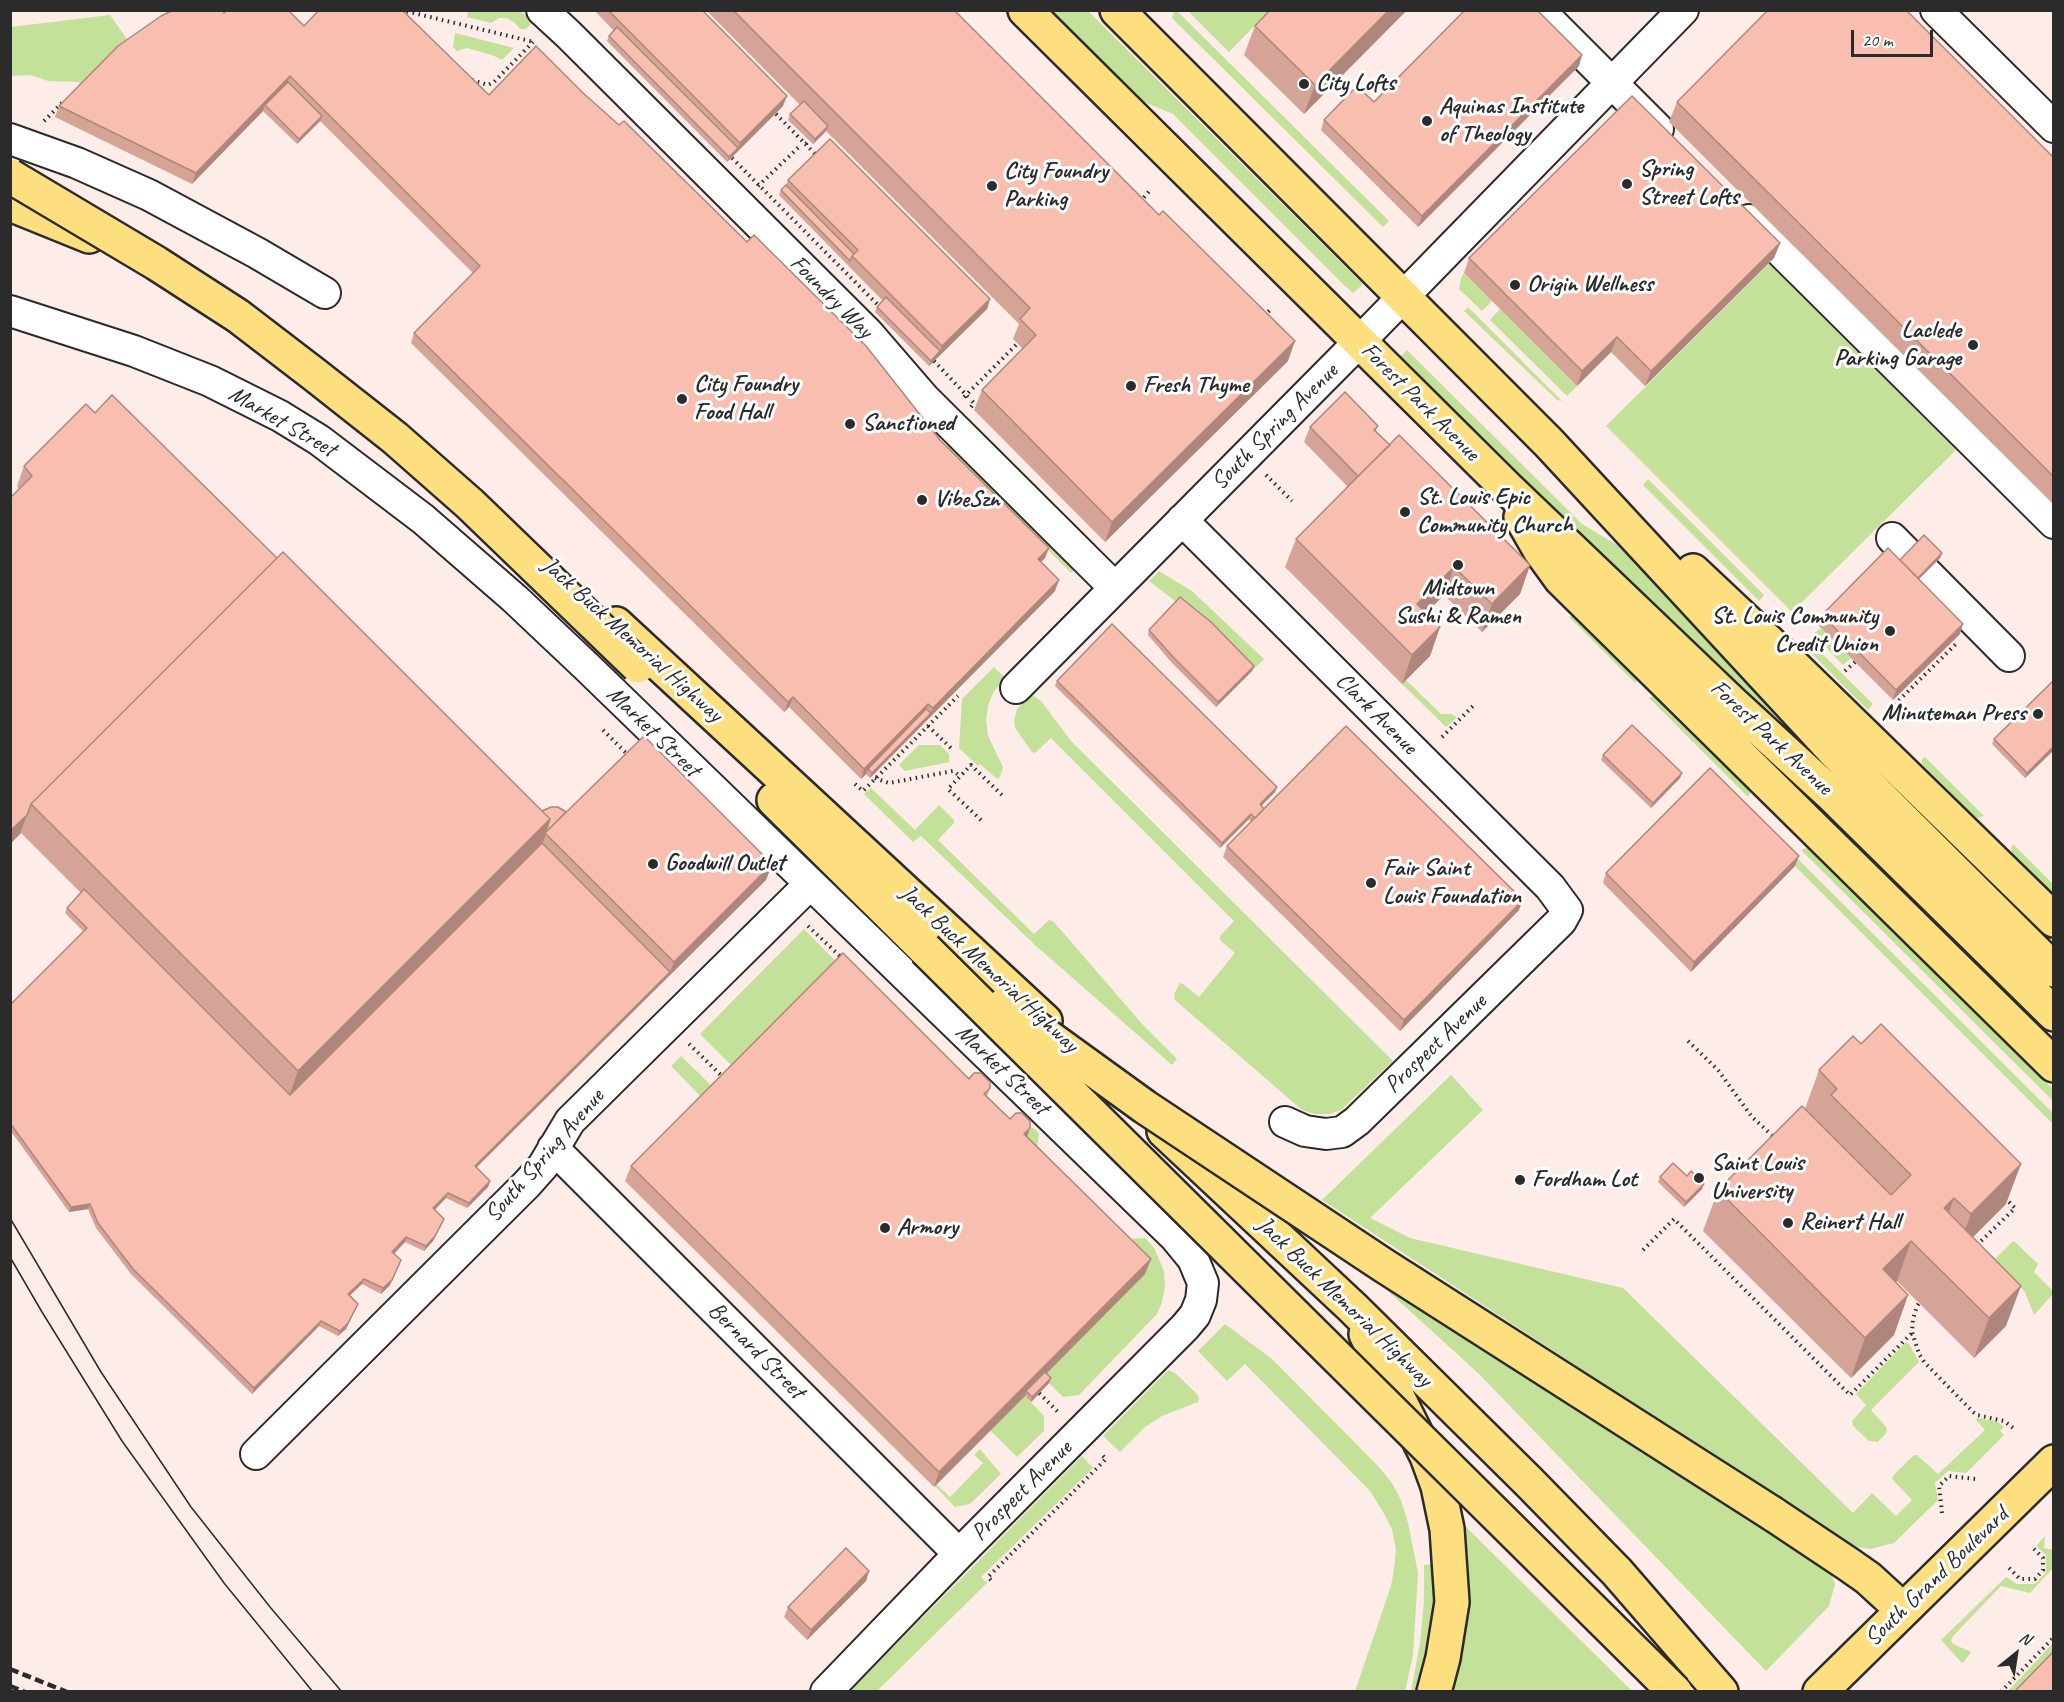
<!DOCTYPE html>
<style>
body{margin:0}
#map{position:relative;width:2064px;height:1702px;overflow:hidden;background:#fdece7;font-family:Caveat,sans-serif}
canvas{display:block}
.frame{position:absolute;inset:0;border:12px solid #2b2b2b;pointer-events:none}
.north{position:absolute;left:1986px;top:1624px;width:60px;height:60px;-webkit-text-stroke:4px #fff;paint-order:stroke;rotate:30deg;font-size:16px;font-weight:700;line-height:24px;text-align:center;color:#2b2b2b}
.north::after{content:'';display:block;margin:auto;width:21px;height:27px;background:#2b2b2b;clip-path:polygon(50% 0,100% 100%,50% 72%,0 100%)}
.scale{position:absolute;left:1851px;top:30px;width:82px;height:27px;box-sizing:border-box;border:3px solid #2b2b2b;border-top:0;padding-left:8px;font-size:18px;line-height:21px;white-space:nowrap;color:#2b2b2b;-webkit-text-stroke:4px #fff;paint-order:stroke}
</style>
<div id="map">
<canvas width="2064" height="1702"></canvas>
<div class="frame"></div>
<div class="north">N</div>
<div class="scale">20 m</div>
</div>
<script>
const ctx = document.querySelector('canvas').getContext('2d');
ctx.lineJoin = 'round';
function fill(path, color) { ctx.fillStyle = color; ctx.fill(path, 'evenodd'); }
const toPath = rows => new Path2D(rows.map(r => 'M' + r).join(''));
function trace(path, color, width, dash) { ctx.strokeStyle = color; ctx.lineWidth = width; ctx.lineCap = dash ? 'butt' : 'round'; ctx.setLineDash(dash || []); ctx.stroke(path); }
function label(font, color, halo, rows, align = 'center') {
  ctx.font = font + ' Caveat,sans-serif'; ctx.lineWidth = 6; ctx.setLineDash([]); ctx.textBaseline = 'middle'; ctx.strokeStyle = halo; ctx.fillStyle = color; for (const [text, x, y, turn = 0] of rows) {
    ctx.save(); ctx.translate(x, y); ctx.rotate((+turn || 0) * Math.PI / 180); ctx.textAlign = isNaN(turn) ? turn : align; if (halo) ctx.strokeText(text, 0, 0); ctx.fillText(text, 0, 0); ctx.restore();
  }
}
const green = toPath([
 [468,11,520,11,534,21,526,29,520,29,514,22,506,18,499,18,491,23,467,17],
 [1046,11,1088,11,1363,284,1353,293,1345,286,1173,114,1134,98],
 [1174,11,1177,11,1389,221,1383,227,1172,18],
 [1188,11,1268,10,1269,11,1229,52],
 [110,15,131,45,84,87,78,82,48,81,31,75,11,76,11,27],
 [455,33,514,48,502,60,492,55,467,48,457,51,453,47],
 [1773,260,1959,447,1792,612,1606,426],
 [1464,273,1492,301,1482,311,1459,289,1461,278],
 [1468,307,1562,401,1557,400,1464,311],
 [1500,309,1577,386,1567,396,1490,320],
 [1407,350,1582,524,1629,552,1786,721,1782,725,1662,618,1398,359],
 [969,418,1096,545,1093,547,966,421],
 [948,444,1074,571,1071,573,945,446],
 [1648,479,1764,595,1759,601,1643,485],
 [1159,571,1192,591,1264,659,1252,671,1209,627,1149,581],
 [1576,614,1641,678,1635,683,1569,617],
 [1821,628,1851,658,1843,665,1813,634],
 [1808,640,1873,704,1868,710,1806,648,1805,644],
 [994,667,1005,678,993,693,988,706,986,720,988,736,1003,767,1000,777,997,779,980,764,978,766,959,748,962,699],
 [1406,680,1441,714,1451,714,1457,717,1446,727,1402,684],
 [1031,694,1041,701,1071,741,1393,1061,1341,1110,1329,1114,1315,1114,1302,1110,1175,1000,1174,994,1180,983,1183,984,1199,997,1235,953,1220,940,1220,936,1234,921,1051,738,1035,753,1032,752,1015,728,1014,720,1017,709],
 [1654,696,1659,698,1749,787,1750,793,1748,797,1649,698],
 [919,745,940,745,949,754,949,762,905,771,899,765],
 [1925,757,1984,816,1976,818,1922,764,1922,759],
 [871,788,915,830,939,805,954,820,954,823,938,840,1034,934,1049,920,1053,921,1143,1025,1177,1059,1172,1065,1035,945,921,836,913,842,864,794],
 [2013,844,2053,884,2053,895,2012,853,2011,848],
 [1806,848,1813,849,2053,1089,2053,1101,1801,850],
 [1796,857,2053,1113,2053,1124,1795,866],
 [804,929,854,980,736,1070,700,1034],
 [681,1056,716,1090,705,1101,671,1066],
 [1451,1075,1483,1110,1370,1218,1410,1238,1623,1288,1853,1513,1872,1493,1896,1516,1912,1500,1892,1479,1893,1476,1914,1455,1917,1455,1938,1474,1985,1430,1976,1420,1977,1418,1996,1421,2004,1427,2000,1431,2004,1435,1966,1473,1948,1471,1935,1483,1938,1500,1894,1543,1870,1549,1853,1546,1322,1200],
 [1032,1127,1039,1133,1037,1149,1127,1239,1145,1238,1154,1248,1164,1271,1165,1287,1162,1302,1157,1314,1079,1395,1063,1397,1043,1377,1023,1135],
 [2014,1241,2038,1264,2034,1272,2051,1289,2053,1294,2034,1315,2025,1292,1994,1260,2012,1242],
 [1378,1282,1830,1571,1835,1584,1829,1606,1766,1671,1479,1374],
 [1225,1324,1272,1359,1378,1466,1392,1483,1401,1500,1408,1523,1418,1573,1413,1655,1405,1691,1355,1691,1391,1586,1394,1569,1396,1550,1392,1529,1382,1510,1370,1491,1245,1364,1227,1381,1198,1351],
 [1906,1342,1909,1344,1919,1362,1871,1410,1887,1428,1886,1433,1878,1442,1869,1441,1853,1426,1852,1421,1866,1405,1856,1394],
 [1168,1370,1175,1373,1196,1393,1199,1398,1198,1402,1162,1416,1145,1427,1120,1452,1103,1436],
 [1025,1396,1044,1416,1044,1431,1017,1457,990,1430],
 [980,1449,1001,1474,970,1504,955,1507,935,1486,936,1484,950,1497,983,1463,974,1455],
 [1082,1456,1093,1468,981,1577,987,1583,877,1691,850,1691],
 [1458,1519,1632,1691,1448,1692],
 [2045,1536,2044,1548,2053,1550,2053,1568,2030,1593,2001,1586,1953,1636,1951,1640,1953,1644,1971,1652,1963,1663,1961,1662,1941,1640,2006,1577,2017,1584,2035,1584,2046,1572,2046,1555,2036,1546],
 [1434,1564,1433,1625,1424,1673,1418,1691,1411,1692,1420,1643,1424,1601,1424,1565],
 [2053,1643,2053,1657,2020,1691,2007,1692]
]);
const path = toPath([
 [401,10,534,42],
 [472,80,488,85,494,82,533,42],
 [44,121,62,103],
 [806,144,809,140],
 [758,186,801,145],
 [1140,202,1151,189],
 [1264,316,1272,308],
 [964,397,1020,341],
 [971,407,974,403,971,400],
 [1266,475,1292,501],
 [1845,671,1855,662],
 [1886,713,1958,642],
 [928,726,954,751],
 [603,730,627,754,625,755],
 [1442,737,1473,706],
 [875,778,889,783,953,771,960,776],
 [855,784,863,791,958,696],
 [981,820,948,789,971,765,1004,797],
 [808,926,842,958],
 [1688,1041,1718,1070,1752,1117,1775,1138],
 [689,1044,724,1078],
 [1977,1245,2015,1208,2005,1198],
 [1643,1250,1674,1219,1850,1395,1912,1333],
 [1922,1299,1917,1306,1913,1319,1912,1332,1919,1354,1925,1363,1973,1412,1977,1415,2004,1421,2016,1430],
 [1035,1389,1060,1414],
 [1942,1513,1939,1486,1949,1476,1976,1479],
 [2009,1568,2020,1579,2035,1579,2043,1570,2043,1558,2031,1546],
 [991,1580,988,1577,1106,1459,1100,1453],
 [2001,1692,2054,1637]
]);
const minor = toPath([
 [542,10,568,34,868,333,925,399,1114,587],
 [1539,10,1658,129],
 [1936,10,2054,127],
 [10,139,77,163,149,195,257,253,325,293],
 [1749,220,2054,523],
 [10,311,134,351,210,381,280,416,319,440,423,519,515,599,587,667,1175,1237,1193,1259,1203,1283,1201,1300,1195,1315,1185,1327,959,1554,826,1692],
 [1182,520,1550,887,1567,910,1561,921,1357,1121,1342,1132,1326,1134,1305,1131,1285,1122],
 [1892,538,2009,656],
 [1016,688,1359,342,1683,10],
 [553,1148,959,1554],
 [256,1454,527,1184,543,1166,570,1121,810,884]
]);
const major = toPath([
 [1025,10,1507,488,1732,703,1831,794,2054,1014],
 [1117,10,1549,443,1834,751,2054,970],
 [1521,517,1540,550,1561,579,2054,1065],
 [1693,571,1777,650,2054,920],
 [1820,1692,2054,1462]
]);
const highway = toPath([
 [10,204,89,236],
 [616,624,1045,1021],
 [774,800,925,949],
 [1164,1131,1353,1308,1529,1482,1617,1572,1721,1692],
 [1366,1334,1427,1456,1438,1486,1447,1529,1452,1602,1443,1658,1434,1692],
 [1773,1514,1848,1564,1868,1578,1903,1610]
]);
const tram = toPath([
 [10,1218,101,1372,191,1507,270,1607,342,1692],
 [10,1257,42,1312,122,1441,224,1583,313,1692]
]);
const rail = toPath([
 [10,1669,67,1692],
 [10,1686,25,1692]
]);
const pathBridge = toPath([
 [776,114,817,156],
 [732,158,880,307],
 [934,361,971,400]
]);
const highwayBridge = toPath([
 [10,176,156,263,238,316,315,375,395,438,470,504,638,666],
 [925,949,1675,1692],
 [1004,1005,1145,1107,1383,1265,1773,1514]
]);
const wall = toPath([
 [594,10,702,10,783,106,727,162,607,41,609,36,614,31],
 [706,10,954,10,1288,361,1105,542,974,410,982,390,1023,349,1013,339,1019,324,826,131,813,144,788,120,790,114,800,105],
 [1407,10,1304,114,1244,55,1255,26],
 [224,13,304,26,489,95,583,93,940,440,1045,558,1041,562,1055,591,870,778,866,774,861,779,789,707,784,712,411,343,414,333,473,273,320,121,297,144,263,111,192,184,55,117,59,106],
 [1579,66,1418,227,1321,130,1324,120,1374,102],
 [1677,102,2054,158,2054,505,1669,122],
 [788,180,990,299,987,309,929,366,875,312,877,307,883,301,779,195,781,190,786,185],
 [1780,243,1774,258,1645,386,1611,352,1577,386,1464,273,1469,258],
 [95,413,277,558,542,811,566,812,772,864,766,880,476,1167,490,1181,488,1187,467,1208,446,1198,435,1210,442,1224,433,1241,424,1251,405,1242,394,1253,401,1260,390,1285,381,1294,362,1284,350,1295,358,1304,346,1329,338,1336,319,1326,252,1394,131,1274,96,1228,88,1209,69,1212,10,1130,10,1005,84,932,65,913,67,908,81,893,21,833,10,844,10,498,19,489,17,486,24,466],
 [1378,426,1376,431,1390,445,1530,565,1520,594,1482,632,1444,595,1426,613,1440,627,1430,656,1402,684,1285,567,1296,539,1348,487,1304,442,1310,427],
 [1942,553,1940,558,1919,579,1960,634,1893,700,1818,625,1822,615,1900,560],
 [1149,630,1252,671,1216,707,1172,663,1148,635],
 [1057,681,1277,787,1275,792,1261,806,1264,809,1519,910,1400,1031,1223,857,1227,846,1251,822,1249,819,1220,848,1055,686],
 [1994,739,2054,750,2025,778,1992,744],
 [1603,755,1682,773,1680,778,1651,808,1601,760],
 [1795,866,1691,972,1603,883,1606,873],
 [1819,1070,2006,1204,1973,1237,2006,1326,1974,1358,1897,1281,1896,1282,1908,1295,1894,1335,1851,1378,1703,1231,1718,1190,1805,1109],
 [969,1079,990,1088,987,1096,1151,1259,1145,1274,1047,1373,1051,1378,1049,1383,1031,1402,1025,1396,934,1487,625,1181,631,1166],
 [1687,1176,1702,1189,1684,1207,1658,1182,1660,1177],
 [869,1571,866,1581,807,1640,784,1617,788,1607]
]);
const shadedWall = toPath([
 [1389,10,1407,10,1304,114,1315,85],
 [1582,55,1579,66,1418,227,1422,216],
 [290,76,286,87,265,105,263,111,192,184,196,173],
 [787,96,783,106,727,162,729,157,738,148,740,143],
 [322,116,320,121,297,144,299,139],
 [828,126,826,131,813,144,815,139],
 [1780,243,1774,258,1645,386,1651,371],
 [990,299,987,309,929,366,931,361,940,351,942,346],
 [1617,337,1611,352,1577,386,1582,371],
 [1295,341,1288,361,1105,542,1112,522],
 [1049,548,1045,558,1034,569,1038,559],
 [1942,553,1940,558,1912,586,1914,581],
 [1530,565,1520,594,1482,632,1492,604],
 [1454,567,1444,595,1406,633,1417,604],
 [1059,580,1055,591,929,718,933,708],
 [1963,624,1960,634,1893,700,1896,690],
 [1440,627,1430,656,1402,684,1412,655],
 [1254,666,1252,671,1216,707,1218,702],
 [793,697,789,707,784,712,788,702],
 [928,704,925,714,868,769,866,774,861,779,864,769],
 [931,713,929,718,870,778,872,773],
 [2054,746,2054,750,2025,778,2027,773],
 [1682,773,1680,778,1651,808,1653,803],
 [1277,787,1275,792,1258,809,1260,804],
 [1251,814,1249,819,1220,848,1222,843],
 [27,815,20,833,21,833,10,844,10,831],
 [550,819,540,848,288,1100,298,1071],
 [1799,856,1795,866,1691,972,1694,962],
 [772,864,766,880,668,977,674,962],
 [1523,900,1519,910,1400,1031,1404,1020],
 [670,972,668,977,473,1171,475,1166],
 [1030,1128,1025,1143,1024,1134],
 [2021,1164,2006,1204,1956,1254,1971,1214],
 [490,1181,488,1187,467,1208,469,1203],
 [1704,1184,1702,1189,1684,1207,1686,1202],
 [448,1193,446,1198,431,1213,433,1208],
 [1954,1198,1940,1238,1944,1208],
 [90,1204,88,1209,69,1212,71,1207],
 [444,1219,433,1241,424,1251,426,1246],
 [406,1237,405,1242,391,1257,392,1252],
 [1911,1241,1897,1281,1869,1309,1883,1269],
 [1151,1259,1145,1274,1028,1392,1026,1391,1025,1396,934,1487,939,1472],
 [401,1260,390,1285,381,1294,383,1288],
 [364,1279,362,1284,346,1299,348,1294],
 [2021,1286,2006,1326,1974,1358,1989,1318],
 [1908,1295,1894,1335,1851,1378,1865,1338],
 [358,1304,346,1329,338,1336,340,1331],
 [321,1321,319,1326,252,1394,254,1388],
 [1051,1378,1049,1383,1031,1402,1032,1397],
 [869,1571,866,1581,807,1640,811,1630]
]);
const building = toPath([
 [173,10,222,10,224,13,227,10,288,10,304,26,319,10,402,10,489,95,536,46,583,93,619,125,624,121,747,242,754,235,866,346,940,440,1049,548,1038,559,1059,580,933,708,928,704,864,769,793,697,788,702,414,333,480,266,290,76,196,173,59,106,118,46,161,16,173,10],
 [608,10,702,10,787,96,740,143,608,10],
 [733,10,954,10,1159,215,1163,211,1295,341,1112,522,982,390,1036,335,1020,319,1030,308,733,10],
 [1270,10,1389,10,1315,85,1255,26,1270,10],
 [1465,10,1537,10,1582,55,1422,216,1324,120,1357,86,1374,102,1465,10],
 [1768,10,1906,10,2054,158,2054,477,1677,102,1768,10],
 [617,27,738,148,729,157,609,36,617,27],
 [288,82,322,116,299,139,265,105,288,82],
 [1632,96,1780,243,1651,371,1617,337,1582,371,1469,258,1632,96],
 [804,101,828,126,815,139,790,114,804,101],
 [830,139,990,299,942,346,852,256,858,250,788,180,830,139],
 [786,185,854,254,852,256,850,261,781,190,786,185],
 [886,297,940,351,931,361,877,307,886,297],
 [1345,392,1378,426,1374,430,1390,445,1358,476,1310,427,1345,392],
 [112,395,277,558,31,804,27,815,10,831,10,498,32,476,24,466,86,404,95,413,112,395],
 [1399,435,1530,565,1492,604,1454,567,1417,604,1440,627,1412,655,1296,539,1399,435],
 [1924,535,1942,553,1918,578,1900,560,1924,535],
 [1888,548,1963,624,1896,690,1822,615,1888,548],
 [283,552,550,819,298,1071,31,804,283,552],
 [1180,597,1211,622,1254,666,1218,702,1174,658,1149,630,1180,597],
 [1112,624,1277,787,1260,804,1264,809,1255,818,1251,814,1222,843,1057,681,1112,624],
 [2054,680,2054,746,2027,773,1994,739,2054,680],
 [926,709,931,713,872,773,868,769,926,709],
 [1632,725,1682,773,1653,803,1603,755,1632,725],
 [1346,726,1523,900,1404,1020,1227,846,1346,726],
 [644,736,772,864,674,962,545,833,644,736],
 [1710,768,1799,856,1694,962,1606,873,1710,768],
 [551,807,558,807,566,812,545,833,542,843,550,819,542,811,551,807],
 [542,843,670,972,475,1166,490,1181,469,1203,448,1193,433,1208,444,1219,435,1236,426,1246,406,1237,392,1252,401,1260,392,1280,383,1288,364,1279,348,1294,358,1304,348,1323,340,1331,321,1321,254,1388,133,1269,98,1223,90,1204,71,1207,10,1123,10,1005,87,928,67,908,84,889,290,1095,542,843],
 [843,953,969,1079,974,1073,981,1073,990,1082,990,1088,984,1094,1010,1119,1016,1113,1022,1113,1030,1121,1030,1128,1024,1134,1151,1259,939,1472,631,1166,843,953],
 [1881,1024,2021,1164,1971,1214,1954,1198,1944,1208,2021,1286,1989,1318,1911,1241,1883,1269,1908,1295,1865,1338,1718,1190,1802,1106,1891,1195,1911,1175,1831,1095,1837,1089,1819,1070,1853,1036,1861,1044,1881,1024],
 [1673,1163,1687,1176,1691,1171,1704,1184,1686,1202,1660,1177,1673,1163],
 [1045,1372,1051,1378,1032,1397,1026,1391,1045,1372],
 [846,1548,869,1571,811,1630,788,1607,846,1548],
 [2054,1651,2054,1692,2014,1692,2054,1651]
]);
const markers = [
 [1304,84,6,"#2b2b2b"],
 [1427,121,6,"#2b2b2b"],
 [1627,184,6,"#2b2b2b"],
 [992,186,6,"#2b2b2b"],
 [1515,285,6,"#2b2b2b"],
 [1973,345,6,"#2b2b2b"],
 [1131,386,6,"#2b2b2b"],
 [682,399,6,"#2b2b2b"],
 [850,424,6,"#2b2b2b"],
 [922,500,6,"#2b2b2b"],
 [1405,512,6,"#2b2b2b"],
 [1458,565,6,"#2b2b2b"],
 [1890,631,6,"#2b2b2b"],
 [2038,714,6,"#2b2b2b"],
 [653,864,6,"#2b2b2b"],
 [1371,883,6,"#2b2b2b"],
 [1699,1178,6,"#2b2b2b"],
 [1520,1180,6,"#2b2b2b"],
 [1788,1223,6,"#2b2b2b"],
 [885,1228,6,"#2b2b2b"]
];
const poiNames = [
 ["City Lofts",1316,84],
 ["Aquinas Institute",1439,107],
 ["of Theology",1439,135],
 ["Spring",1639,170],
 ["Street Lofts",1639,198],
 ["City Foundry",1004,172],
 ["Parking",1004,200],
 ["Origin Wellness",1527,285],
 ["Laclede",1961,331,"right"],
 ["Parking Garage",1961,359,"right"],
 ["City Foundry",694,385],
 ["Food Hall",694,413],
 ["Fresh Thyme",1143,386],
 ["Sanctioned",862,424],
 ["St. Louis Epic",1417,498],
 ["Community Church",1417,526],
 ["VibeSzn",934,500],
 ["Midtown",1458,589,"center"],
 ["Sushi & Ramen",1458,617,"center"],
 ["St. Louis Community",1878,617,"right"],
 ["Credit Union",1878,645,"right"],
 ["Minuteman Press",2026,714,"right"],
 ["Goodwill Outlet",665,864],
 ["Fair Saint",1383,869],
 ["Louis Foundation",1383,897],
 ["Saint Louis",1711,1164],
 ["University",1711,1192],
 ["Fordham Lot",1532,1180],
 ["Reinert Hall",1800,1223],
 ["Armory",897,1228]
];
const streetNames = [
 ["Foundry Way",831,297,45],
 ["Forest Park Avenue",1420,402,45],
 ["Market Street",282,422,30],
 ["South Spring Avenue",1275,427,-45],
 ["Jack Buck Memorial Highway",632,640,42],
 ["Clark Avenue",1376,714,45],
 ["Market Street",653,732,44],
 ["Forest Park Avenue",1771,738,43],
 ["Jack Buck Memorial Highway",989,969,43],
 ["Prospect Avenue",1436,1044,-44],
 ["Market Street",1002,1070,44],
 ["South Spring Avenue",545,1156,-49],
 ["Jack Buck Memorial Highway",1344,1302,44],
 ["Bernard Street",756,1351,45],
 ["Prospect Avenue",1022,1491,-45],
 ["South Grand Boulevard",1937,1577,-44]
];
fill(green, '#c4e199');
trace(minor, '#2b2b2b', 34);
trace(major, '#2b2b2b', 38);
trace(highway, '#2b2b2b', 38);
trace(path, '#2b2b2b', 4, [1.5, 4.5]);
trace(minor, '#fff', 30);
trace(major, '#fedf80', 33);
trace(highway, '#fedf80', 33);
trace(tram, '#2b2b2b', 1.5);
trace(rail, '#2b2b2b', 4.5, [9, 4.5]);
trace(highwayBridge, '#2b2b2b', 38, []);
trace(pathBridge, '#2b2b2b', 4, [1.5, 4.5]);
trace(highwayBridge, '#fedf80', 33);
fill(wall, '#d5a497');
fill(shadedWall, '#ae867b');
fill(building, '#f8bfb0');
trace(building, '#ae867b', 1.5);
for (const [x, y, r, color] of markers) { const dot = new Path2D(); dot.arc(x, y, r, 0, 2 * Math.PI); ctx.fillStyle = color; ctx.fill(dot); trace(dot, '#fff', 2); }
label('bold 24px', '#2b2b2b', '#fff', poiNames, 'left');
label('24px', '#2b2b2b', '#fff', streetNames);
</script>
